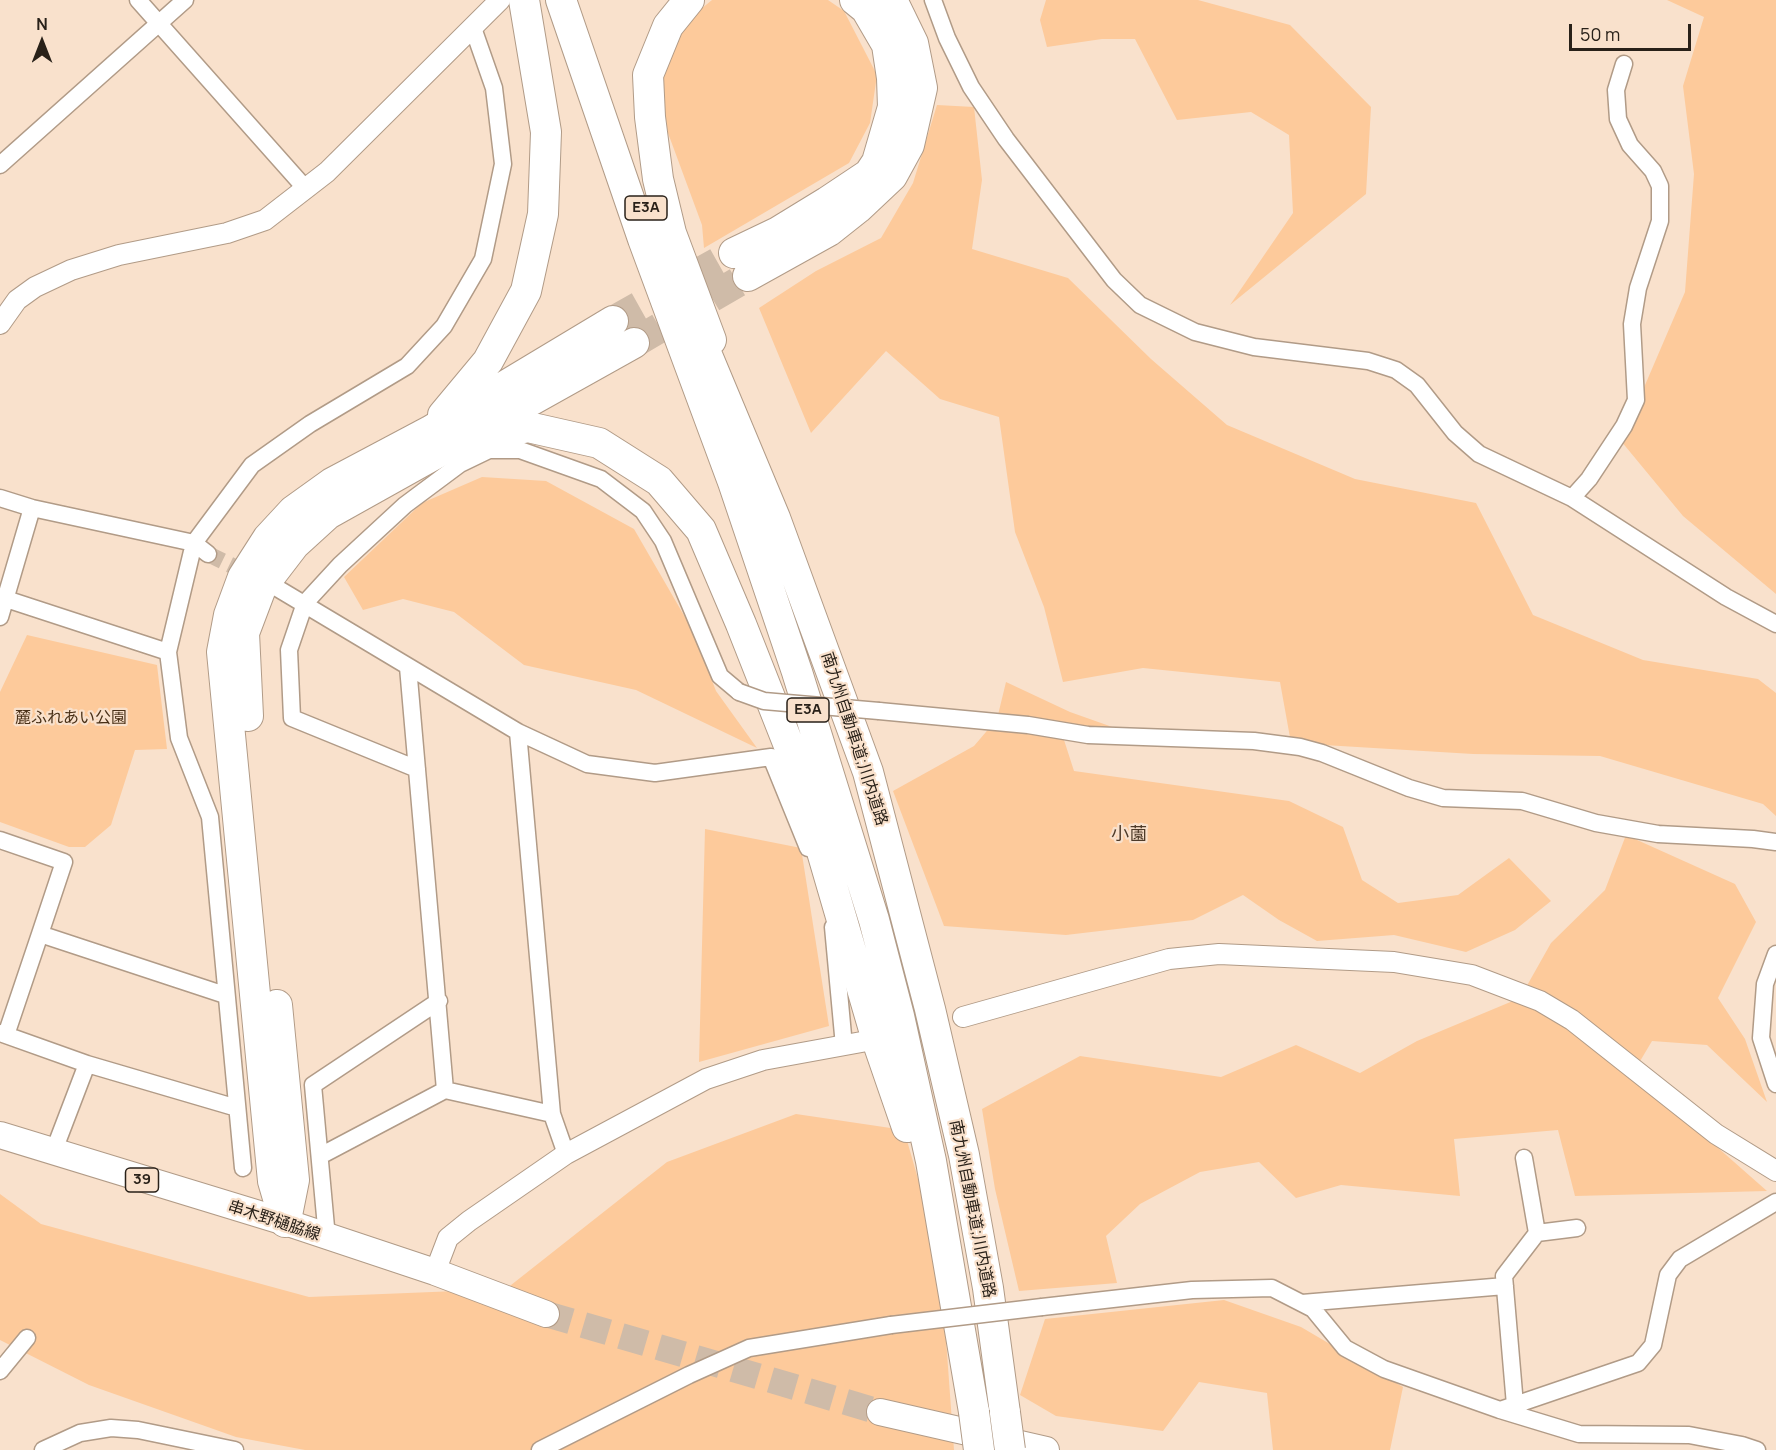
<!DOCTYPE html>
<meta charset="utf-8">
<style>
body{margin:0}
#map{position:relative;width:1776px;height:1450px;overflow:hidden;background:#f9e1cc;font-family:Manrope,sans-serif}
canvas{display:block}
.north{position:absolute;left:12px;top:12px;width:60px;height:60px;-webkit-text-stroke:4px #f9e1cc;paint-order:stroke;rotate:0deg;font-size:16px;font-weight:700;line-height:24px;text-align:center;color:#292119}
.north::after{content:'';display:block;margin:auto;width:21px;height:27px;background:#292119;clip-path:polygon(50% 0,100% 100%,50% 72%,0 100%)}
.scale{position:absolute;left:1569px;top:24px;width:122px;height:27px;box-sizing:border-box;border:3px solid #292119;border-top:0;padding-left:8px;font-size:18px;line-height:21px;white-space:nowrap;color:#292119;-webkit-text-stroke:4px #f9e1cc;paint-order:stroke}
</style>
<div id="map">
<canvas width="1776" height="1450"></canvas>
<div class="north">N</div>
<div class="scale">50 m</div>
</div>
<script>
const ctx = document.querySelector('canvas').getContext('2d');
ctx.lineJoin = 'round';
function fill(path, color) { ctx.fillStyle = color; ctx.fill(path, 'evenodd'); }
const toPath = rows => new Path2D(rows.map(r => 'M' + r).join(''));
function trace(path, color, width, dash) { ctx.strokeStyle = color; ctx.lineWidth = width; ctx.lineCap = dash ? 'butt' : 'round'; ctx.setLineDash(dash || []); ctx.stroke(path); }
function label(font, color, halo, rows, align = 'center') {
  ctx.font = font + ' Manrope,"Noto Sans JP",sans-serif'; ctx.lineWidth = 4.5; ctx.setLineDash([]); ctx.textBaseline = 'middle'; ctx.strokeStyle = halo; ctx.fillStyle = color; for (const [text, x, y, turn = 0] of rows) {
    ctx.save(); ctx.translate(x, y); ctx.rotate((+turn || 0) * Math.PI / 180); ctx.textAlign = isNaN(turn) ? turn : align; if (halo) ctx.strokeText(text, 0, 0); ctx.fillText(text, 0, 0); ctx.restore();
  }
}
const green = toPath([
 [712,0,828,0,844,11,877,75,870,123,849,163,704,248,702,225,668,133,661,85,679,27],
 [1046,0,1198,0,1290,25,1371,107,1366,194,1230,305,1293,213,1289,135,1251,112,1177,120,1135,39,1102,39,1047,47,1040,20],
 [1667,0,1776,0,1776,594,1683,516,1621,441,1685,292,1694,174,1683,86,1704,17],
 [937,105,974,107,982,180,972,249,1068,278,1151,359,1227,425,1355,479,1476,503,1533,615,1643,660,1758,679,1776,693,1776,816,1763,804,1600,756,1473,754,1291,743,1280,682,1143,668,1063,682,1044,607,1015,532,999,417,940,399,886,351,811,433,759,308,816,271,881,238,913,183],
 [482,477,546,481,634,529,693,631,716,691,757,748,636,690,524,665,454,612,403,599,363,610,344,577,422,503],
 [27,635,157,665,167,749,135,750,111,825,85,847,69,847,0,822,0,692],
 [1006,682,1070,712,1149,740,1064,740,1074,771,1289,801,1343,827,1362,880,1398,903,1458,895,1509,858,1551,901,1515,930,1466,952,1394,935,1317,941,1279,920,1243,895,1193,920,1066,935,944,926,893,791,974,746,997,719],
 [705,829,801,848,829,1026,699,1062],
 [1626,835,1735,884,1756,922,1718,998,1745,1039,1767,1102,1707,1045,1652,1041,1633,1073,1767,1191,1575,1196,1558,1130,1454,1139,1460,1196,1341,1185,1296,1198,1259,1162,1200,1172,1140,1204,1106,1236,1117,1283,1019,1291,995,1189,982,1109,1080,1056,1221,1077,1296,1045,1360,1073,1417,1041,1520,998,1551,943,1605,890],
 [796,1114,904,1130,940,1256,954,1450,305,1450,236,1437,89,1385,0,1340,0,1194,41,1224,309,1297,506,1289,667,1162],
 [1224,1300,1301,1327,1403,1387,1390,1450,1273,1450,1267,1393,1199,1382,1163,1431,1056,1416,1020,1395,1045,1319]
]);
const minorTunnel = toPath([
 [208,554,253,576]
]);
const primaryTunnel = toPath([
 [546,1314,880,1412]
]);
const motorwayTunnel = toPath([
 [613,321,734,253],
 [634,343,748,276]
]);
const minor = toPath([
 [138,0,306,189],
 [933,0,947,38,971,87,1006,139,1114,280,1140,305,1195,332,1254,347,1368,361,1396,370,1417,385,1455,433,1479,454,1572,498,1726,597,1776,624],
 [0,165,185,0],
 [0,498,32,508,194,543,208,554],
 [1572,498,1589,479,1624,426,1636,400,1632,324,1638,288,1660,221,1660,186,1653,171,1630,145,1618,119,1616,90,1624,64],
 [277,588,518,732,587,764,655,773,771,757,808,848],
 [6,599,168,652],
 [0,617,32,508],
 [408,667,445,1090],
 [879,711,1028,725,1088,735,1254,741,1300,747,1322,753,1409,788,1443,798,1522,801,1596,823,1658,834,1753,839,1776,842],
 [518,732,552,1114,566,1154],
 [417,769,292,718,289,650,305,603,340,565,405,505,460,464,489,450,520,450,601,479,643,511,663,541,720,676,739,692],
 [0,840,64,862,40,934,225,995],
 [833,927,844,1046],
 [1776,954,1765,984,1761,1038,1776,1084],
 [0,1033,87,1064],
 [6,1035,40,934],
 [53,1153,87,1064,237,1108],
 [320,1156,445,1090,552,1114],
 [1524,1158,1537,1233],
 [243,1168,210,817,179,738,168,652,194,543,252,465,310,424,407,366,444,326,483,259,503,164,494,88,473,28],
 [327,1238,313,1085,439,1001],
 [1302,1303,1505,1286],
 [1042,1307,1192,1290,1272,1288,1313,1309,1345,1348,1384,1369,1500,1410,1579,1434,1689,1435,1742,1445,1757,1450],
 [0,1371,27,1338],
 [1515,1405,1504,1276,1537,1233,1577,1228],
 [1500,1410,1638,1363,1653,1345,1668,1275,1680,1259,1776,1202],
 [43,1450,80,1433,111,1428,138,1430,235,1450],
 [540,1450,689,1375,749,1348,891,1325]
]);
const tertiary = toPath([
 [0,324,17,300,35,287,71,270,119,255,227,233,265,220,327,172,500,0],
 [963,1017,1169,959,1219,954,1394,962,1472,975,1540,1001,1572,1020,1716,1134,1776,1171],
 [435,1272,448,1238,469,1221,566,1154,706,1079,763,1060,867,1041]
]);
const primary = toPath([
 [0,1135,285,1222,435,1272,546,1314],
 [880,1412,1046,1450]
]);
const motorway = toPath([
 [561,0,643,239,733,482,797,672,874,920,899,1016,931,1161,974,1412],
 [689,0,668,26,648,75,650,117,658,179,671,233,711,340],
 [734,253,778,232,827,202,869,174,877,162,893,107,892,78,887,45,866,9,855,0],
 [748,276,829,231,858,208,892,176,909,145,922,88,913,43,892,0],
 [694,324,775,518,868,772,930,1009,964,1155,988,1288,1005,1413],
 [443,415,488,361,526,291,543,214,546,132,524,0],
 [485,436,528,427,599,443,659,481,701,530,741,624,797,766,877,1040,907,1127],
 [248,716,244,633,261,588,294,545,328,514,634,343],
 [277,1005,294,1180,286,1220],
 [285,1222,273,1181,222,652,229,615,243,577,268,538,293,511,332,483,430,431,613,321]
]);
const minorBridge = toPath([
 [739,692,764,701,879,711],
 [891,1325,1042,1307]
]);
const motorwayBridge = toPath([
 [974,1412,979,1450],
 [1005,1413,1010,1450]
]);
const shields = [
 [646,208,42],
 [808,710,42],
 [142,1180,33]
];
const shieldNames = [
 ["E3A",646,208],
 ["E3A",808,710],
 ["39",142,1180]
];
const parkNames = [
 ["麓ふれあい公園",71,719]
];
const streetNames = [
 ["南九州自動車道;川内道路",854,739,72],
 ["南九州自動車道;川内道路",972,1209,79],
 ["串木野樋脇線",274,1221,18]
];
const neighbourhoodNames = [
 ["小薗",1129,835]
];
fill(green, '#fdca9b');
trace(minorTunnel, '#cfbba8', 16, [16, 8]);
trace(primaryTunnel, '#cfbba8', 26, [26, 13]);
trace(motorwayTunnel, '#cfbba8', 30, [30, 15]);
trace(minor, '#b19b87', 19);
trace(tertiary, '#b19b87', 22);
trace(primary, '#b19b87', 28);
trace(motorway, '#b19b87', 32);
trace(minor, '#fff', 16);
trace(tertiary, '#fff', 20);
trace(primary, '#fff', 26);
trace(motorway, '#fff', 30);
trace(minorBridge, '#b19b87', 19, []);
trace(motorwayBridge, '#b19b87', 32, []);
trace(minorBridge, '#fff', 16);
trace(motorwayBridge, '#fff', 30);
for (const [x, y, w] of shields) { const box = new Path2D(); box.roundRect(x - w / 2, y - 12, w, 24, 4.5); ctx.fillStyle = '#f9e1cc'; ctx.fill(box); trace(box, '#292119', 1.5); }
label('bold 15px', '#292119', null, shieldNames);
label('16px', '#493017', '#f9e1cc', parkNames);
label('16px', '#292119', '#f9e1cc', streetNames);
label('18px', '#4e3b29', '#f9e1cc', neighbourhoodNames);
</script>
